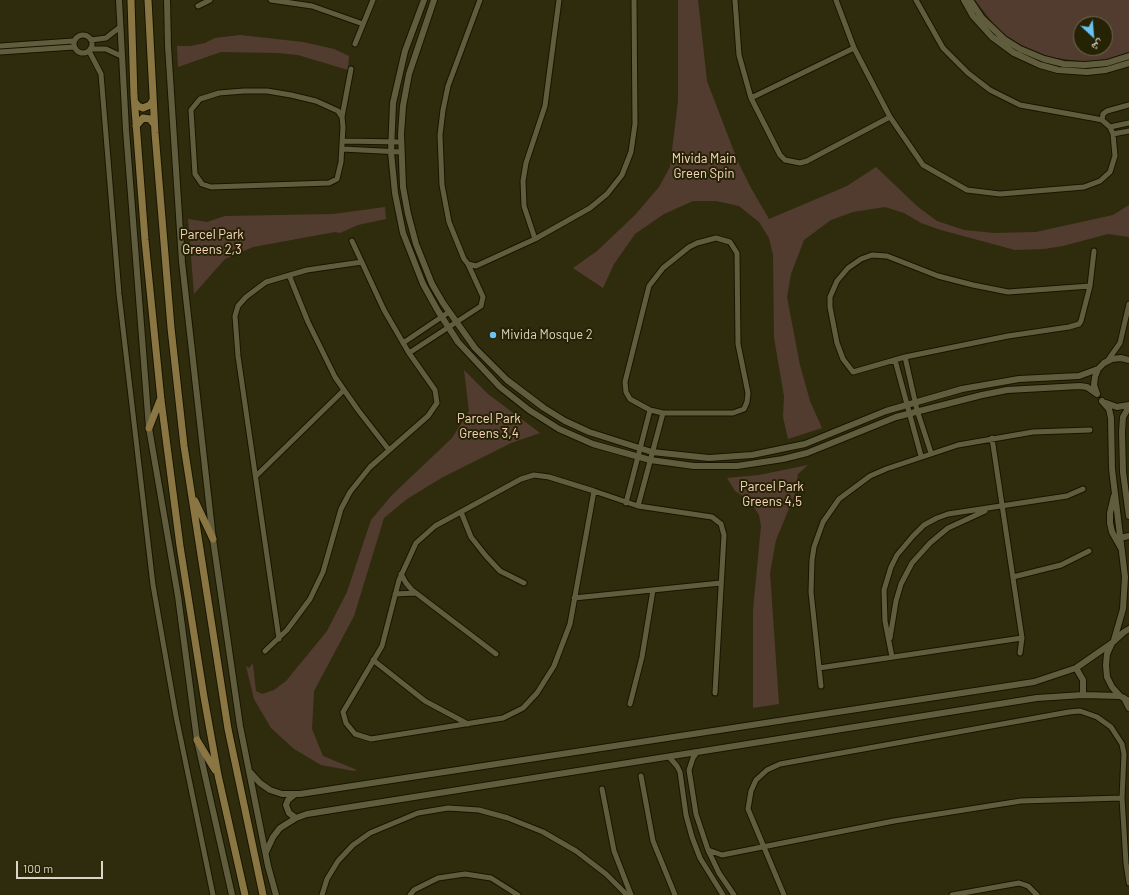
<!DOCTYPE html>
<meta charset="utf-8">
<style>
body{margin:0}
#map{position:relative;width:1129px;height:895px;overflow:hidden;background:#2f2c0e;font-family:Barlow,"Noto Naskh Arabic",sans-serif}
canvas{display:block}
.north{position:absolute;left:1073px;top:16px;width:40px;height:40px;box-sizing:border-box;background:#262204;border:1px solid #6d6a51;border-radius:50%;rotate:154deg;font-size:11px;font-weight:700;line-height:16px;text-align:center;color:#d8d6c5}
.north::after{content:'';display:block;margin:auto;width:14px;height:18px;background:#6ac3f1;clip-path:polygon(50% 0,100% 100%,50% 72%,0 100%)}
.scale{position:absolute;left:16px;top:861px;width:87px;height:18px;box-sizing:border-box;border:2px solid #d8d6c5;border-top:0;padding-left:5px;font-size:12px;line-height:14px;white-space:nowrap;color:#d8d6c5;-webkit-text-stroke:3px #262204;paint-order:stroke}
</style>
<div id="map">
<canvas width="1129" height="895"></canvas>
<div class="north">ش</div>
<div class="scale">100 m</div>
</div>
<script>
const ctx = document.querySelector('canvas').getContext('2d');
ctx.lineJoin = 'round';
function fill(path, color) { ctx.fillStyle = color; ctx.fill(path, 'evenodd'); }
const toPath = rows => new Path2D(rows.map(r => 'M' + r).join(''));
function trace(path, color, width, dash) { ctx.strokeStyle = color; ctx.lineWidth = width; ctx.lineCap = dash ? 'butt' : 'round'; ctx.setLineDash(dash || []); ctx.stroke(path); }
function label(font, color, halo, rows, align = 'center') {
  ctx.font = font + ' Barlow,sans-serif'; ctx.lineWidth = 4; ctx.setLineDash([]); ctx.textBaseline = 'middle'; ctx.strokeStyle = halo; ctx.fillStyle = color; for (const [text, x, y, turn = 0] of rows) {
    ctx.save(); ctx.translate(x, y); ctx.rotate((+turn || 0) * Math.PI / 180); ctx.textAlign = isNaN(turn) ? turn : align; if (halo) ctx.strokeText(text, 0, 0); ctx.fillText(text, 0, 0); ctx.restore();
  }
}
const green = toPath([
 [678,0,698,0,707,81,738,162,751,188,769,219,847,186,876,167,918,207,937,221,964,230,994,233,1036,232,1113,215,1129,205,1129,237,1108,234,1063,246,1044,249,1015,250,941,230,921,223,904,213,885,207,853,212,831,220,804,240,791,274,787,297,800,365,810,401,822,428,788,439,783,417,784,396,774,338,773,255,769,238,759,222,739,206,716,201,693,201,664,214,635,234,614,264,603,288,573,268,597,251,635,215,659,187,670,167,678,101],
 [975,0,1129,0,1129,52,1112,59,1087,62,1048,57,1012,41,996,27],
 [1081,24,1105,24,1105,48,1081,48],
 [240,35,303,42,334,49,349,56,348,70,298,55,278,53,221,52,178,67,177,46,190,46,205,43,215,38],
 [385,207,386,219,358,225,340,233,335,232,253,247,225,259,194,294,188,219,207,222,225,216,333,214],
 [464,370,488,394,540,433,511,443,443,477,407,499,384,518,354,616,314,691,312,729,323,756,357,770,354,771,321,765,294,749,271,728,254,699,246,666,249,668,252,664,253,665,256,691,262,694,274,690,286,681,327,631,347,592,371,520,392,495,452,438,469,411],
 [808,465,798,474,795,494,776,540,770,573,779,704,753,708,753,610,761,526,759,515,749,500,735,491,727,478,759,475]
]);
const minor = toPath([
 [271,0,312,6,363,24],
 [480,0,448,86,443,110,440,135,442,185,449,222,464,259,468,264,476,266,535,239,590,208,607,194,622,175,631,152,635,124,634,0],
 [735,0,739,55,751,98,780,155,785,160,800,163,807,161,890,117],
 [836,0,854,48,890,117,923,165,967,190,1000,194,1084,187,1100,181,1110,172,1115,156,1113,134,1110,127,1102,120,1092,118,1020,105,990,90,968,73,943,48,916,0],
 [198,6,210,0],
 '74 44a9 9 0 1 1 18 0a9 9 0 1 1-18 0Z',
 [91,40,106,38,120,27],
 [355,44,373,0],
 [0,46,73,41],
 [91,49,106,49,121,56],
 [89,51,101,74,119,294,153,585,176,716,213,895],
 [0,52,74,47],
 [244,91,267,91,291,95,316,101,338,111,342,117,343,127,341,162,337,179,329,183,211,187,202,184,195,174,191,110,200,99,219,93,244,91],
 [751,98,854,48],
 [342,117,351,69],
 [1102,120,1103,114,1107,111,1129,105],
 [1110,127,1129,123],
 [1113,134,1129,131],
 [343,141,400,142],
 [342,149,401,152],
 [716,238,730,242,737,253,738,344,748,393,747,402,744,409,733,413,663,413,650,410,630,399,626,392,625,382,649,286,663,268,689,247,697,243,716,238],
 [535,239,524,206,523,181,526,163,545,106,559,0],
 [289,275,308,322,335,377,358,410,389,450],
 [1090,286,1008,292,973,285,938,276,887,256,872,255,861,259,848,268,837,281,830,297,830,307,837,343,843,359,853,372,905,357,1008,336,1069,327,1079,324,1081,321,1090,286,1094,251],
 [403,343,449,312],
 [409,353,481,306,483,297,468,264],
 [905,357,917,410,931,453],
 [895,360,921,456],
 [1108,360,1120,343,1129,304],
 [992,438,1022,638,1020,653],
 [256,476,344,390],
 [594,491,570,624,554,666,537,693,523,708,503,718,371,739,355,734,346,723,343,712,382,646,399,580,416,543,435,526,521,479,534,475,549,477,594,491,638,506,712,517,721,524,724,535,715,693],
 [626,503,650,410],
 [638,506,663,413],
 [461,512,471,537,486,556,500,571,524,583],
 [401,574,406,583,412,590,496,654],
 [1013,577,1061,565,1089,551],
 [395,594,416,593],
 [574,598,721,583],
 [890,638,896,601,901,584,912,563,930,543,948,528,985,511],
 [279,639,238,356,235,316,238,306,246,297,266,282,307,270,362,262],
 [265,651,287,630,310,599,323,572,341,509,350,492,370,467,428,416,437,403,435,390,409,353,384,310,352,241],
 [892,657,885,621,884,590,891,567,897,555,913,536,924,525,937,518,948,514,1067,496,1083,489],
 [373,660,425,701,468,724],
 [819,668,1022,638],
 [821,686,811,592,812,560,814,547,823,522,839,499,870,476,886,469,958,445,1033,432,1090,430],
 [630,704,642,657,653,590],
 [697,752,693,758,689,770,696,814,708,850,719,873,734,895],
 [669,757,677,766,680,772,686,815,692,837,700,858,723,895],
 [641,776,653,841,675,895],
 [602,789,614,851,631,895],
 [708,850,722,855,894,821,1021,801,1122,798],
 [322,895,327,879,338,861,353,845,370,833,418,813,448,808,479,810,508,818,543,832,576,851,606,874,627,895],
 [410,895,414,890,438,878,465,874,491,878,518,895],
 [784,895,748,809,751,791,756,780,767,770,780,764,1069,712,1080,711,1097,717,1111,727,1122,744,1124,754,1122,798,1126,863,1129,883],
 [952,895,1019,883,1028,886,1037,895]
]);
const tertiary = toPath([
 [119,0,126,130,149,428,178,596,197,740,232,895],
 [167,0,168,46,182,262,213,539,240,726,268,866,276,895],
 [424,0,405,51,393,103,391,152,395,193,403,233,423,284,438,311,458,342,500,387,529,410,559,429,593,444,650,460,694,466,737,466,783,459,807,453,896,417,982,395,1007,390,1080,386,1087,387,1097,394],
 [434,0,409,74,403,106,401,134,403,187,408,214,416,244,432,284,443,303,475,348,507,380,544,408,565,421,589,432,652,452,709,458,752,455,805,444,886,411,962,389,1019,379,1079,376,1098,369],
 [964,0,973,16,992,37,1014,53,1040,65,1058,70,1087,72,1106,70,1129,63],
 [970,0,982,18,1004,39,1020,49,1044,59,1064,64,1085,65,1107,63,1129,56],
 [1097,394,1094,385,1095,377,1098,369,1104,363,1112,359,1121,358,1129,360],
 [1102,401,1109,409,1111,418,1112,469,1125,577,1123,609,1114,640],
 [1106,403,1117,407,1129,405],
 [1129,407,1123,417,1122,432,1123,472,1129,516],
 [1114,496,1110,513,1110,523,1112,532,1121,548],
 [1120,538,1129,536],
 [1129,629,1124,632,1112,643,1107,654,1106,665,1107,677,1112,687,1120,696,1129,701],
 [1076,668,1083,680,1083,695],
 [1124,698,1129,708],
 [250,772,260,783,270,790,282,794,300,794,1034,682,1076,668,1112,643],
 [294,795,288,800,286,805,289,813,296,818],
 [266,852,273,837,280,828,296,818,307,814,1037,698,1083,695,1120,696]
]);
const secondary = toPath([
 [131,0,134,96,145,240,161,400,180,546,204,697,218,775,245,895],
 [148,0,155,133,171,328,184,446,228,729,263,895],
 [135,102,138,106,143,108,150,105,153,100],
 [136,126,143,118,150,119,154,124],
 [149,428,160,400],
 [195,501,213,539],
 [197,740,215,770]
]);
const markers = [
 [493,335,4,"#6ac3f1"]
];
const parkNames = [
 ["Mivida Main",704,159],
 ["Green Spin",704,174],
 ["Parcel Park",212,235],
 ["Greens 2,3",212,250],
 ["Parcel Park",489,419],
 ["Greens 3,4",489,434],
 ["Parcel Park",772,487],
 ["Greens 4,5",772,502]
];
const poiNames = [
 ["Mivida Mosque 2",501,335]
];
fill(green, '#523c2f');
trace(minor, '#181400', 7);
trace(tertiary, '#181400', 8);
trace(secondary, '#181400', 9);
trace(minor, '#605d3e', 5);
trace(tertiary, '#605d3e', 6);
trace(secondary, '#8a7642', 7);
for (const [x, y, r, color] of markers) { const dot = new Path2D(); dot.arc(x, y, r, 0, 2 * Math.PI); ctx.fillStyle = color; ctx.fill(dot); trace(dot, '#262204', 1.5); }
label('13px', '#fbd7c2', '#262204', parkNames);
label('13px', '#d8d6c5', '#262204', poiNames, 'left');
</script>
